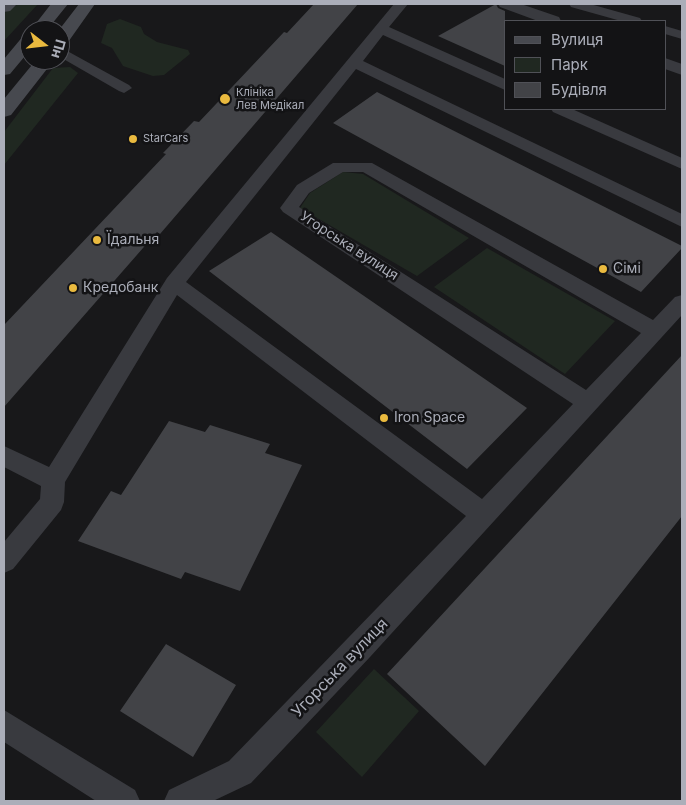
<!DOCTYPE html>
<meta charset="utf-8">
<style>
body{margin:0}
#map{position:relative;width:686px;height:805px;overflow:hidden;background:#18181a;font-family:Inter,sans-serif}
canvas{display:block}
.frame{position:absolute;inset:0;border:5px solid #abaeb9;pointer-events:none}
.legend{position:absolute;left:504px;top:20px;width:162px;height:90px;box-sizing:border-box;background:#131315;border:1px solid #505157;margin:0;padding:6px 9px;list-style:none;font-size:15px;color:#abaeb9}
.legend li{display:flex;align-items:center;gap:10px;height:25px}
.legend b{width:25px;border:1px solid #505157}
.north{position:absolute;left:20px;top:20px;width:50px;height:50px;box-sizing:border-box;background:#131315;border:1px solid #505157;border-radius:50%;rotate:106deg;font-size:14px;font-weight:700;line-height:20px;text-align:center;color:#abaeb9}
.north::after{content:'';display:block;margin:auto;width:18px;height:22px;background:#eaba3f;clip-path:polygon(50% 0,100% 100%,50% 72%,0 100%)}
</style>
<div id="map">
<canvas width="686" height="805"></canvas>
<div class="frame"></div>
<ul class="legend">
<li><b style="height:6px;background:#47494f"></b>Вулиця</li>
<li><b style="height:14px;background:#202821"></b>Парк</li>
<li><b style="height:14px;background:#424347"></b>Будівля</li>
</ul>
<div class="north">Пн</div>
</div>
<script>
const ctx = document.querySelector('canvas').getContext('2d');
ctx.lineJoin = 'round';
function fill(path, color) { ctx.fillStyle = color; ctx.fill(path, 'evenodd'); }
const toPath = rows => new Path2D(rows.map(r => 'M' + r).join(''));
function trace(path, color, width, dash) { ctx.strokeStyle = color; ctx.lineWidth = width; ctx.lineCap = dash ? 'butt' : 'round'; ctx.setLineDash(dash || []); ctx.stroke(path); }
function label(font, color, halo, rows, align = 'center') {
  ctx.font = font + ' Inter,sans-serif'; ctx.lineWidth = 5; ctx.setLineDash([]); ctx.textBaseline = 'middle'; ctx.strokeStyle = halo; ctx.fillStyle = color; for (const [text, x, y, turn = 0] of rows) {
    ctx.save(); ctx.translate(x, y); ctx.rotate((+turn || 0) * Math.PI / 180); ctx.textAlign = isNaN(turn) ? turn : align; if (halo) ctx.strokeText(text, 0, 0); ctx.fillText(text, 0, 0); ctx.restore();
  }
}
const green = toPath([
 [18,4,38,4,4,41,4,13],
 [120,19,141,27,144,34,157,42,188,50,190,54,164,75,153,76,123,66,112,48,101,43,107,24],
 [70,67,78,73,4,165,4,132,53,68],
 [343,172,363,174,469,238,417,276,300,208,310,193],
 [487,248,615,321,565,374,434,287],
 [374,669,419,711,362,777,316,732]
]);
const building = toPath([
 [314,4,358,4,160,234,157,232,4,407,4,325,166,154,163,153,194,121,199,122,284,32,287,33],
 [496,4,498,8,505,11,505,66,438,36],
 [377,92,682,246,682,248,641,292,333,123],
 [271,232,527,408,467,469,209,271],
 [682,355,682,516,485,766,387,674],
 [169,421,205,432,210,425,270,444,265,453,302,465,240,591,185,572,181,579,78,541,111,491,121,495],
 [166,644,236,685,193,757,120,711]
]);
const lane = toPath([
 [394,4,408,4,389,27,505,79,505,90,383,35,363,61,682,214,682,227,356,69,186,282,482,499,573,404,283,212,280,208,297,185,333,163,372,163,653,320,675,297,682,295,682,315,370,657,251,783,213,801,164,801,169,790,229,761,466,516,177,295,65,482,64,502,61,510,13,569,4,573,4,542,40,499,41,486,4,467,4,446,49,467,167,278,394,4],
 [343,172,363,172,641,333,586,390,299,207,309,193,343,172],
 [569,4,590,4,640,18,642,21,621,21,571,7,569,4],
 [665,26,682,31,682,39,665,34,665,26],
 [60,47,129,85,132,88,124,93,119,91,60,57,60,47],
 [551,109,572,109,682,158,682,169,553,112,551,109],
 [4,710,135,790,140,801,96,801,4,742,4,710]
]);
const street = toPath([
 [498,4,521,4,559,17,561,21,538,21,500,7,498,4],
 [665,58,682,64,682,75,665,69,665,58]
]);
const secondary = toPath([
 [4,4,17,4,10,11,4,12,4,4],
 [51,4,68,4,47,30,30,31,51,4],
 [79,4,95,4,66,45,60,46,59,30,79,4],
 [30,34,30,50,10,74,4,75,4,59,24,35,30,34],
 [36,60,54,60,11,115,4,117,4,99,36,60]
]);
const markers = [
 [225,99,6,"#eaba3f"],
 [133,139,5,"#eaba3f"],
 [97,240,5,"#eaba3f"],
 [603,269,5,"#eaba3f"],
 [73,288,5,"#eaba3f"],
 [384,418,5,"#eaba3f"]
];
const farPoinames = [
 ["Клініка",236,93],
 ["Лев Медікал",236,106],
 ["StarCars",143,139]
];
const poiNames = [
 ["Їдальня",107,240],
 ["Сімі",613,269],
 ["Кредобанк",83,288],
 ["Iron Space",394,418]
];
const streetNames = [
 ["Угорська вулиця",349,246,33]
];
const nearStreetnames = [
 ["Угорська вулиця",340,668,-46]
];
fill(green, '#202821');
fill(building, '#424347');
fill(lane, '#393a3f');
fill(street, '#393a3f');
fill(secondary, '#47494f');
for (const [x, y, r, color] of markers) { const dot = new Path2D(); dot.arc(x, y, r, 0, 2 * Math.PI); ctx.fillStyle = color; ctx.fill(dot); trace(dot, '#131315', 2); }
label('11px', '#abaeb9', '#131315', farPoinames, 'left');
label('14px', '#abaeb9', '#131315', poiNames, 'left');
label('14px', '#abaeb9', '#131315', streetNames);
label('16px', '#abaeb9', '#131315', nearStreetnames);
</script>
